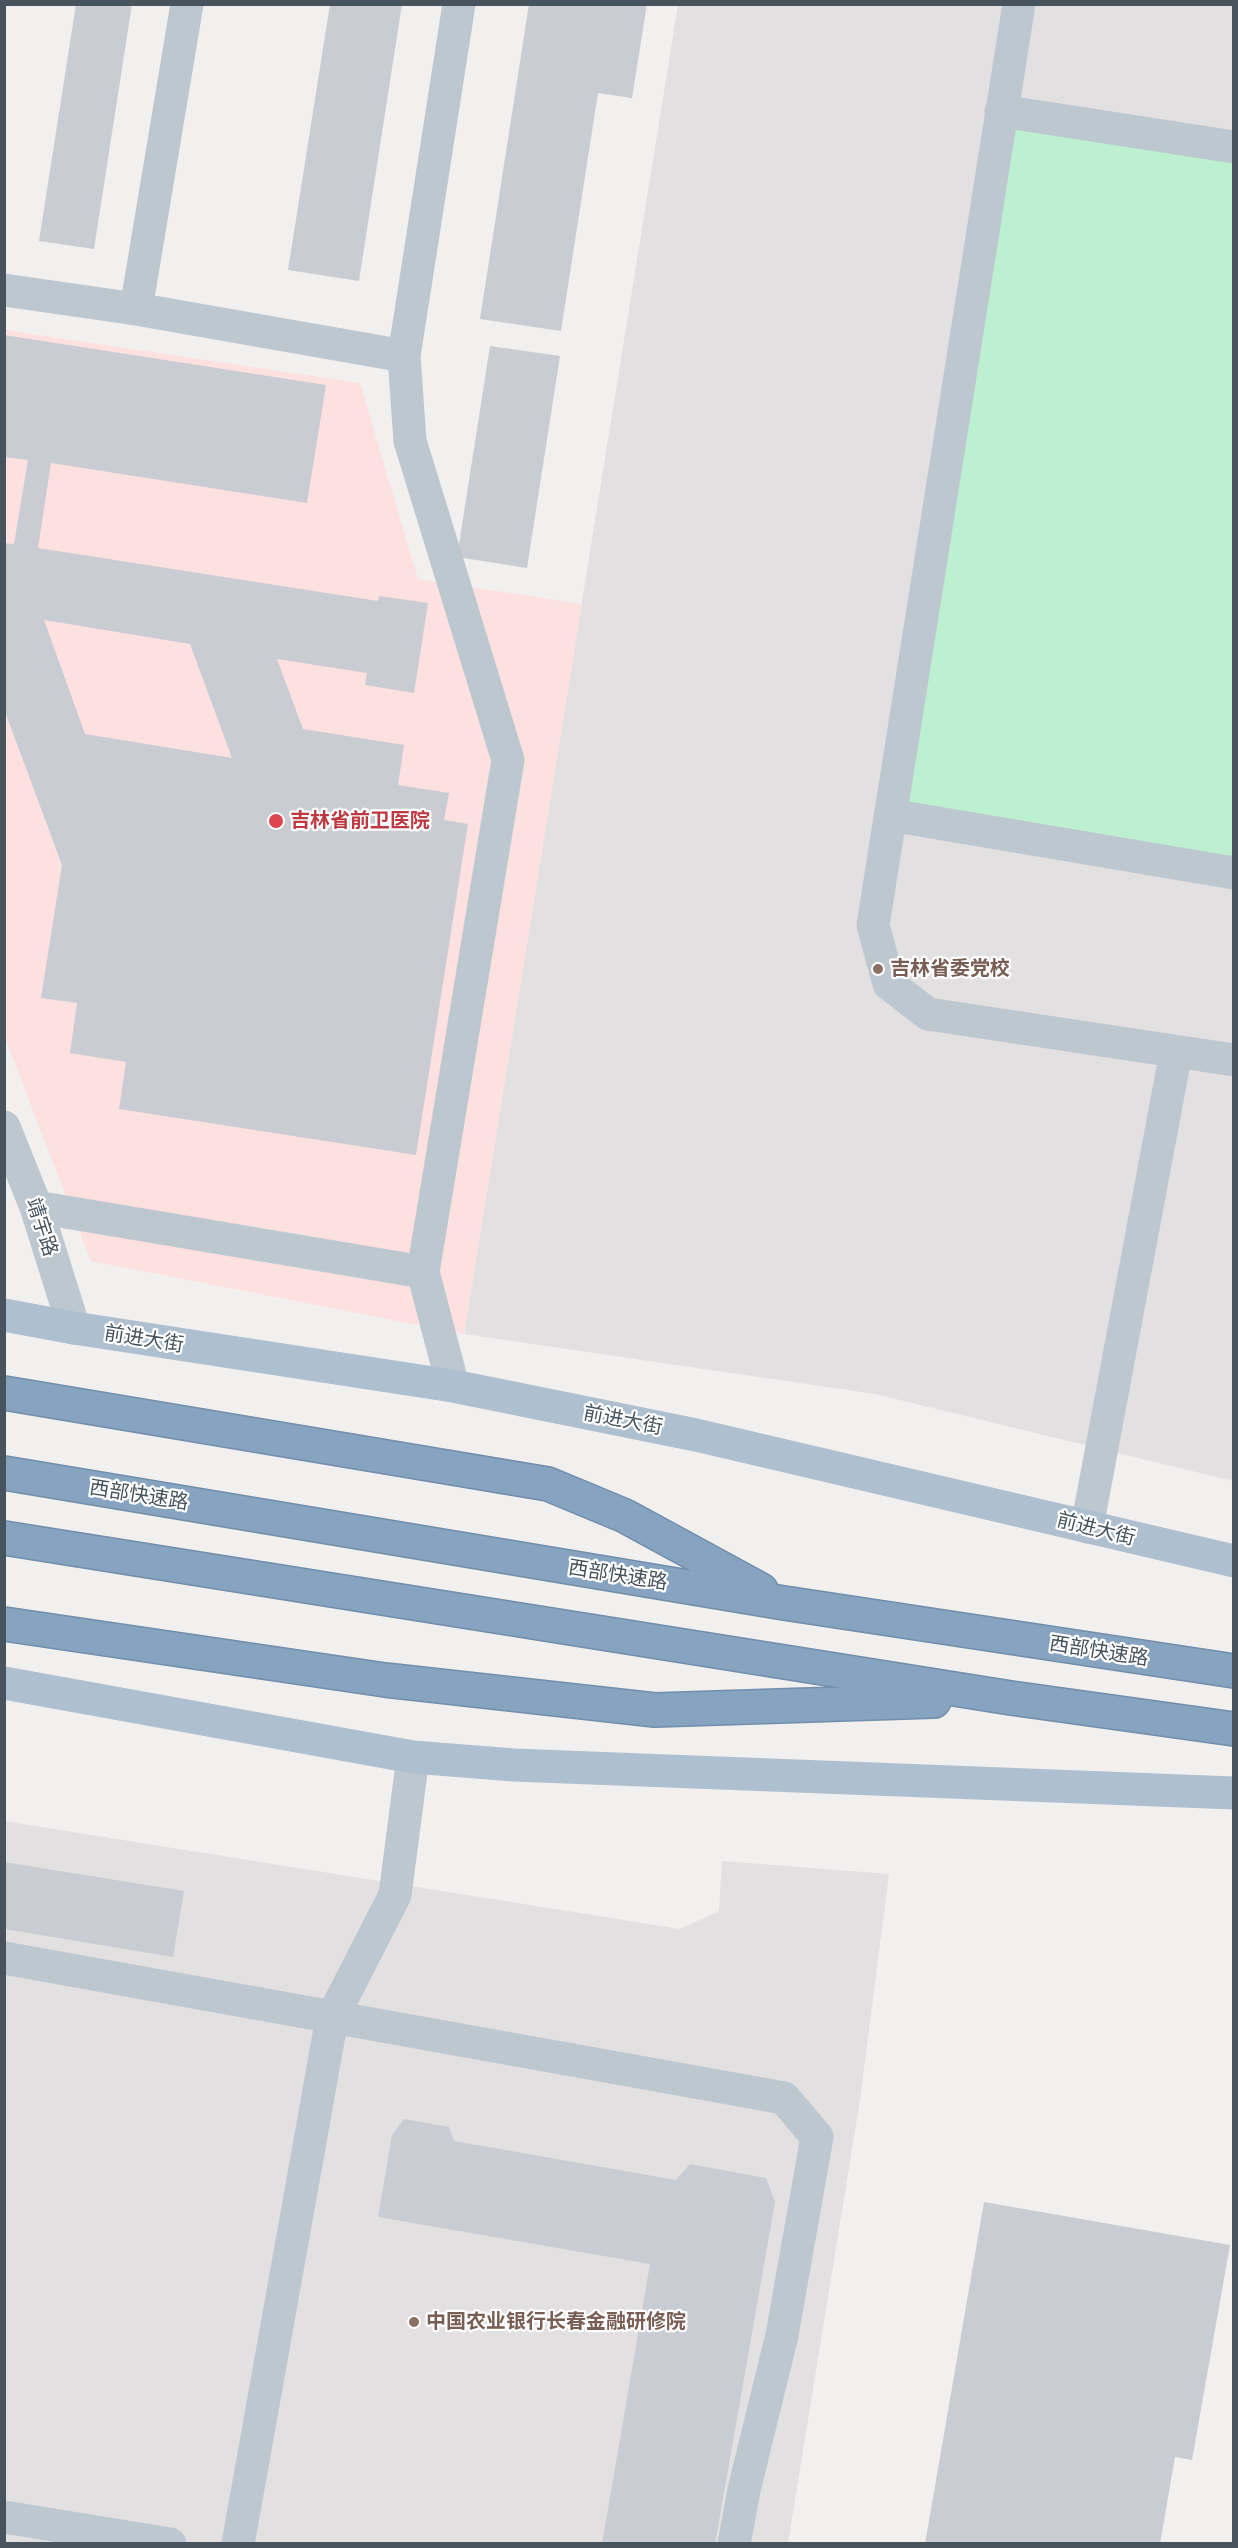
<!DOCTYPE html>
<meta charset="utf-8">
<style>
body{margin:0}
#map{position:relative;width:1238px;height:2548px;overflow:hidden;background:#f2efef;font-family:Lato,sans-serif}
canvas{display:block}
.frame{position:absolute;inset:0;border:6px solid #47535d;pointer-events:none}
</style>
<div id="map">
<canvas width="1238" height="2548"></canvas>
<div class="frame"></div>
</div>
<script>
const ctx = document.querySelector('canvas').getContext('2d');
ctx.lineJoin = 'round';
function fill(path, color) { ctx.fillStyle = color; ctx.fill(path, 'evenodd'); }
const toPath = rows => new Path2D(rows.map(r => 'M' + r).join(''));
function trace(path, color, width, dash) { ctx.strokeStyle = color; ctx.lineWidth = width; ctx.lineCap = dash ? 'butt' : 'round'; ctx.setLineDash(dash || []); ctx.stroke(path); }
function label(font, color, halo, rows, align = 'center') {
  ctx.font = font + ' Lato,"Noto Sans SC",sans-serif'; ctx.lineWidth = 4.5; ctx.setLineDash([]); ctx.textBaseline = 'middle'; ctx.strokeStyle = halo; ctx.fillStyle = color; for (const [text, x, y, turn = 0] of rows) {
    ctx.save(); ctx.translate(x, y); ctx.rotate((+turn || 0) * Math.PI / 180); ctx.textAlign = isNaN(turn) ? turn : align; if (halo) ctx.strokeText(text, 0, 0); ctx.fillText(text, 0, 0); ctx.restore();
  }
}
const education = toPath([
 [678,5,1233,5,1233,1481,875,1394,464,1334],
 [4,1821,680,1929,719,1911,722,1861,889,1874,860,2100,788,2543,5,2543]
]);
const medical = toPath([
 [5,330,360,383,418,579,582,604,464,1334,91,1261,5,1038]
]);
const green = toPath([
 [1001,111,1233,147,1233,873,890,815]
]);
const building = toPath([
 [76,4,132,4,94,249,39,241],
 [330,4,402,4,359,281,288,270],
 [529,4,647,4,632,98,598,93,561,331,480,319],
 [4,335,326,385,307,503,51,463,38,548,378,601,379,596,428,603,414,693,365,685,367,673,277,659,303,729,404,745,398,785,449,793,444,820,468,824,416,1155,119,1109,126,1062,70,1053,77,1003,41,998,62,865,4,709,4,543,14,544,28,460,4,457],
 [44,620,190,644,232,758,85,734],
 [490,346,560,356,527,568,457,557],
 [4,1862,184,1891,173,1957,4,1929],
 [404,2119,449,2127,454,2141,676,2180,690,2164,766,2178,775,2202,715,2544,602,2544,650,2264,378,2217,392,2135],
 [984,2202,1230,2245,1192,2460,1175,2457,1160,2544,925,2544]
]);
const minor = toPath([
 [1019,4,873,925,889,984,928,1014,1234,1060],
 [1001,111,1234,147],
 [4,290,136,309,404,356,410,441,508,760,423,1272,36,1207],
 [136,309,187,4],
 [404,356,459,4],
 [890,815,1234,873],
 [4,1127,36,1207,74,1328],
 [423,1272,453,1386],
 [1087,1527,1176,1052],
 [4,1958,784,2098,817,2137,782,2335,744,2490,734,2544],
 [4,2517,170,2544],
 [238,2544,332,2018,395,1895,413,1757]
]);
const major = toPath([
 [4,1315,74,1328,453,1386,696,1435,1234,1561],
 [4,1683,413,1757,514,1765,1234,1793]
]);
const highway = toPath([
 [4,1393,548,1484,625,1516,761,1590],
 [4,1473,784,1603,1234,1671],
 [4,1538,1011,1698,1234,1729],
 [4,1624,385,1680,655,1710,934,1701]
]);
const markers = [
 [276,821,8,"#e0444e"],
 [878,969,6,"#8d6e63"],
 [414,2322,6,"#8d6e63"]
];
const healthNames = [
 ["吉林省前卫医院",290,821]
];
const educationNames = [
 ["吉林省委党校",890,969],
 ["中国农业银行长春金融研修院",426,2322]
];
const streetNames = [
 ["靖宇路",42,1227,72],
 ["前进大街",144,1339,9],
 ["前进大街",623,1420,11],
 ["西部快速路",139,1495,9],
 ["前进大街",1096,1529,14],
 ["西部快速路",618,1575,9],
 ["西部快速路",1099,1651,9]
];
fill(education, '#e3e0e1');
fill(medical, '#fce1e0');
fill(green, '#bdf0d0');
fill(building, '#c9ccd2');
trace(highway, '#718eab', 36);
trace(minor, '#bdc7cf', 33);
trace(major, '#aebfcf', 33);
trace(highway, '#86a3bf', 33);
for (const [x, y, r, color] of markers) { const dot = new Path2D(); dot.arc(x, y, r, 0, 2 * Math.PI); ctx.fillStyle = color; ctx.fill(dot); trace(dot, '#fff', 2); }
label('bold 20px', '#be3a42', '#fff', healthNames, 'left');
label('bold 20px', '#785e54', '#fff', educationNames, 'left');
label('20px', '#47535d', '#fff', streetNames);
</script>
